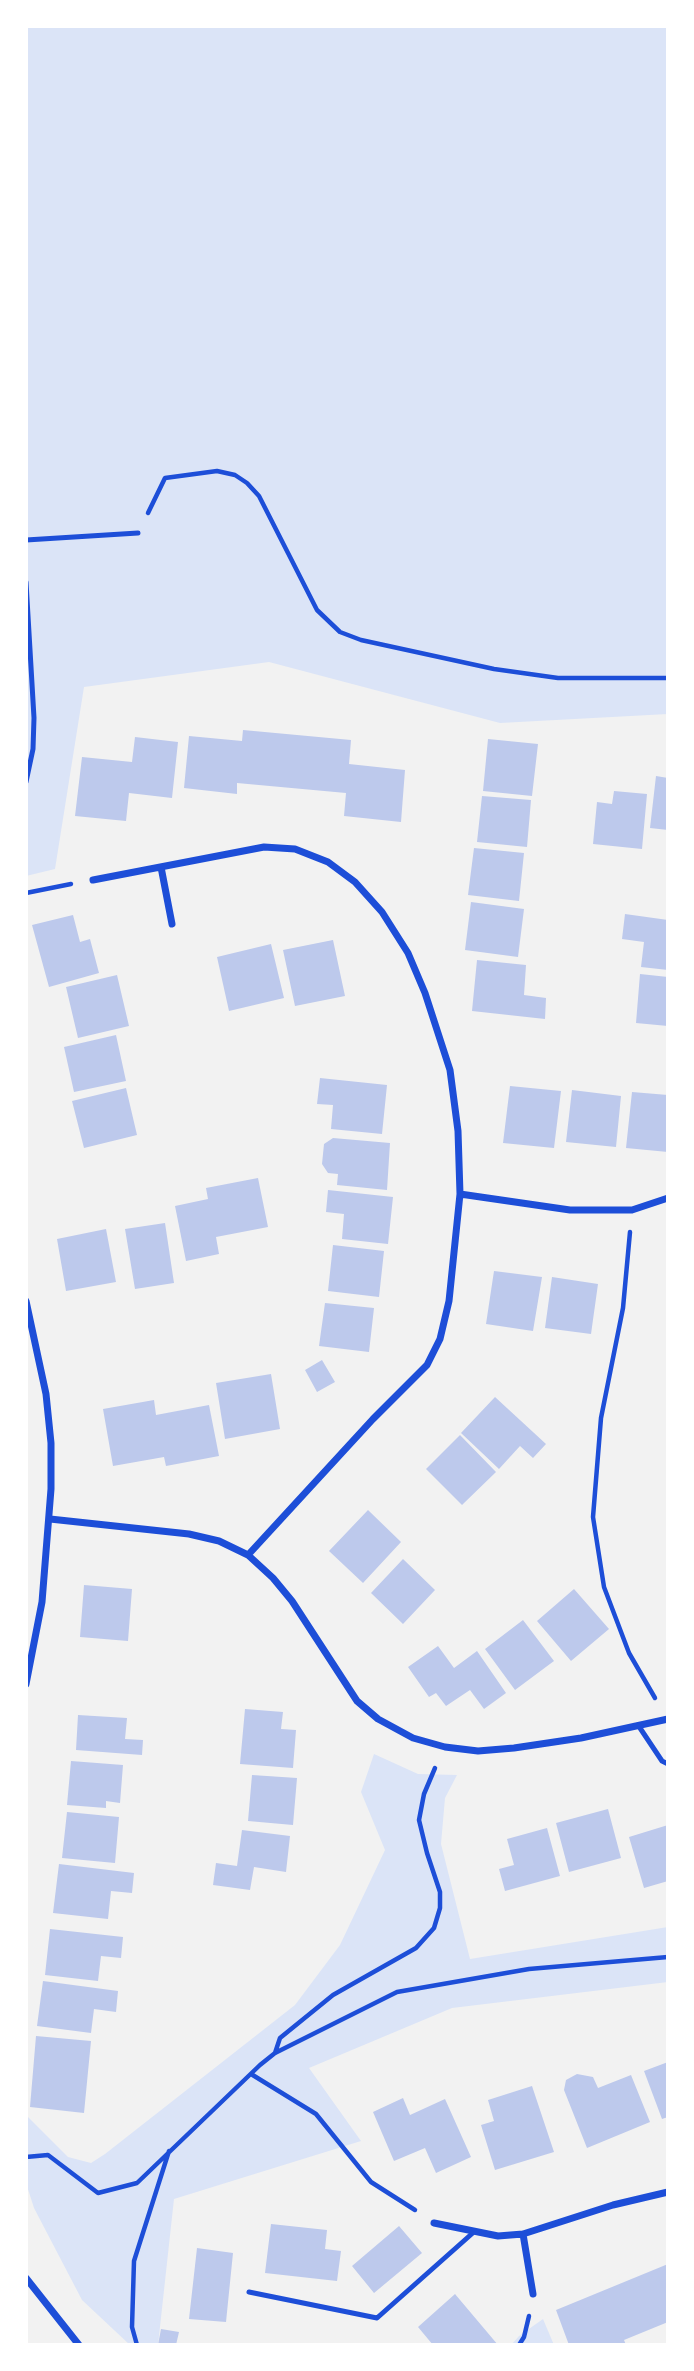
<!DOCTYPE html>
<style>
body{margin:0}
#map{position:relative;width:694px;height:2371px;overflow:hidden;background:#f2f2f2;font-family:"Asap Condensed",sans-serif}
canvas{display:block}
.frame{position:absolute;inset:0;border:28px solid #fff;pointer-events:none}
</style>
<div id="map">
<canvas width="694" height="2371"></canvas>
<div class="frame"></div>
</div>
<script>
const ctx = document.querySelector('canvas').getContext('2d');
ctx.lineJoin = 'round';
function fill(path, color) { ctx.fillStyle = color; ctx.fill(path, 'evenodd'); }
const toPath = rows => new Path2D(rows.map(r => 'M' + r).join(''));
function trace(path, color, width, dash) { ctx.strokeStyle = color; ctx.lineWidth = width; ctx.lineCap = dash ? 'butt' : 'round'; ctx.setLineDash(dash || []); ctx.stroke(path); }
const green = toPath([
 [26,26,668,26,668,714,500,723,269,662,84,687,55,869,26,876],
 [374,1754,418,1774,457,1775,445,1798,441,1844,470,1959,668,1927,668,1982,452,2008,309,2068,361,2141,174,2199,158,2345,130,2345,82,2300,34,2208,26,2183,26,2115,68,2157,91,2163,105,2154,295,2005,340,1945,385,1850,361,1792],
 [543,2319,554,2345,511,2345,519,2336]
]);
const building = toPath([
 [243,730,351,740,349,764,405,770,401,822,344,816,346,793,237,783,237,794,184,788,189,736,242,741],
 [135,737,178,742,172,798,129,793,126,821,75,816,82,757,132,762],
 [488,739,538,744,532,796,483,791],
 [656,776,668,778,668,830,650,828],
 [614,791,647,794,642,849,593,844,597,802,612,804],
 [482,796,531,800,527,847,477,842],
 [474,848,524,853,519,901,468,895],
 [471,902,524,909,518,957,465,950],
 [625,914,668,920,668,970,641,967,644,942,622,939],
 [73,915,80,942,90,939,99,973,49,987,32,925],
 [333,940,345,996,295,1006,283,950],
 [271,944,284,998,229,1011,217,957],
 [477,960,526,965,524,995,546,998,545,1019,472,1011],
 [640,974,668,977,668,1026,636,1023],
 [117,975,129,1026,78,1038,66,987],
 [116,1035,126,1081,74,1092,64,1047],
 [320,1078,387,1085,382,1134,331,1129,333,1105,317,1104],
 [510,1086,561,1091,554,1148,503,1143],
 [126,1088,137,1135,84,1148,72,1101],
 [572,1090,621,1096,616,1147,566,1142],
 [632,1092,668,1095,668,1152,626,1148],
 [333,1138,390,1143,387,1190,337,1185,338,1174,328,1173,322,1164,324,1144],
 [258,1178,268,1227,216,1237,219,1254,186,1261,175,1206,208,1199,206,1188],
 [328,1190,393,1197,388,1244,342,1239,344,1214,326,1212],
 [165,1223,174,1283,135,1289,125,1229],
 [106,1229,116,1282,66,1291,57,1239],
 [333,1245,384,1251,379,1297,328,1291],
 [494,1271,542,1277,533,1331,486,1324],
 [552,1277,598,1284,591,1334,545,1328],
 [325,1303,374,1308,369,1352,319,1346],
 [322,1360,335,1382,317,1392,305,1370],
 [271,1374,280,1429,225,1439,216,1383],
 [495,1397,546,1444,533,1458,520,1446,499,1469,461,1433],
 [154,1400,156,1415,209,1405,219,1456,166,1466,164,1457,113,1466,103,1409],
 [460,1435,496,1472,462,1505,426,1469],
 [368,1510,401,1542,363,1583,329,1551],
 [403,1559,435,1590,403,1624,371,1593],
 [84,1585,132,1589,128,1641,80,1637],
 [574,1589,609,1629,571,1661,537,1621],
 [523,1620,554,1661,515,1690,485,1649],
 [438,1646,454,1668,477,1651,506,1693,484,1709,470,1690,446,1706,436,1693,429,1697,408,1667],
 [245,1709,283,1712,281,1729,296,1730,293,1768,240,1764],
 [78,1715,127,1718,125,1739,143,1740,142,1755,76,1750],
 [71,1761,123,1765,120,1803,106,1801,106,1808,67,1805],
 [252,1775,297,1778,293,1825,248,1821],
 [608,1809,621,1858,569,1872,556,1823],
 [67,1812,119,1817,115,1863,62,1858],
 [668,1825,668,1881,644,1888,629,1837],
 [547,1828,560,1876,505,1891,499,1869,514,1865,507,1839],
 [242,1830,290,1836,286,1872,254,1867,250,1890,213,1885,216,1863,237,1866],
 [59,1864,134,1873,132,1893,111,1891,108,1919,53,1913],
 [50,1929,123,1937,121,1958,101,1956,98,1981,45,1975],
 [43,1981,118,1991,116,2012,94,2009,91,2033,37,2026],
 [36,2036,91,2041,84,2113,30,2107],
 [668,2062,668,2117,662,2119,644,2071],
 [577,2074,593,2077,598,2088,631,2075,650,2122,587,2148,564,2090,566,2080],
 [532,2086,554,2152,495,2170,481,2125,494,2121,488,2100],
 [403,2098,410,2115,445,2099,471,2157,436,2173,425,2148,394,2161,373,2112],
 [271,2224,327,2230,325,2249,341,2251,337,2281,265,2273],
 [399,2226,422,2253,374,2293,352,2266],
 [197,2248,233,2253,226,2322,189,2319],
 [668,2264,668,2322,624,2340,626,2345,569,2345,556,2310],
 [455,2294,498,2345,433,2345,418,2327],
 [161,2329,179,2332,176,2345,158,2345]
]);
const path = toPath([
 [148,513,165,478,217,471,235,475,247,483,259,496,317,610,340,632,361,640,494,669,558,678,668,678],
 [26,893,71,884],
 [630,1232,623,1308,601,1418,593,1517,604,1587,629,1653,655,1698],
 [275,2053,280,2038,333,1995,416,1948,434,1928,440,1908,440,1892,427,1853,419,1820,424,1794,435,1768],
 [251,2074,316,2114,371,2182,415,2210],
 [26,2157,48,2155,98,2193,137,2183,260,2065,275,2053,397,1992,529,1969,668,1957],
 [137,2345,132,2327,134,2261,169,2151],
 [519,2345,524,2337,529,2316]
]);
const service = toPath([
 [26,540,138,533],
 [26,582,34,718,33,749,26,782],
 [638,1725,662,1761,668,1764],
 [249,2292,377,2318,475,2231]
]);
const minor = toPath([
 [161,867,172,924],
 [93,880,264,847,295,849,328,862,355,882,382,912,408,953,425,993,450,1070,458,1131,460,1194,449,1301,440,1339,427,1365,373,1419,248,1555],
 [460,1194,570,1210,632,1210,668,1198],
 [26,1301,46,1394,51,1443,51,1489,42,1602,26,1684],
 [50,1519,189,1534,219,1541,248,1555,273,1578,292,1601,357,1701,378,1719,413,1738,445,1747,478,1751,514,1748,581,1738,668,1719],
 [434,2223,498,2236,523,2234,613,2205,668,2192],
 [523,2234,533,2294],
 [26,2278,79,2345]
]);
fill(green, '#dbe4f7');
fill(building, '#bdc9ec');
trace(path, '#1d4ed8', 4.5);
trace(service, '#1d4ed8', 5);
trace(minor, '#1d4ed8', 7);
</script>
